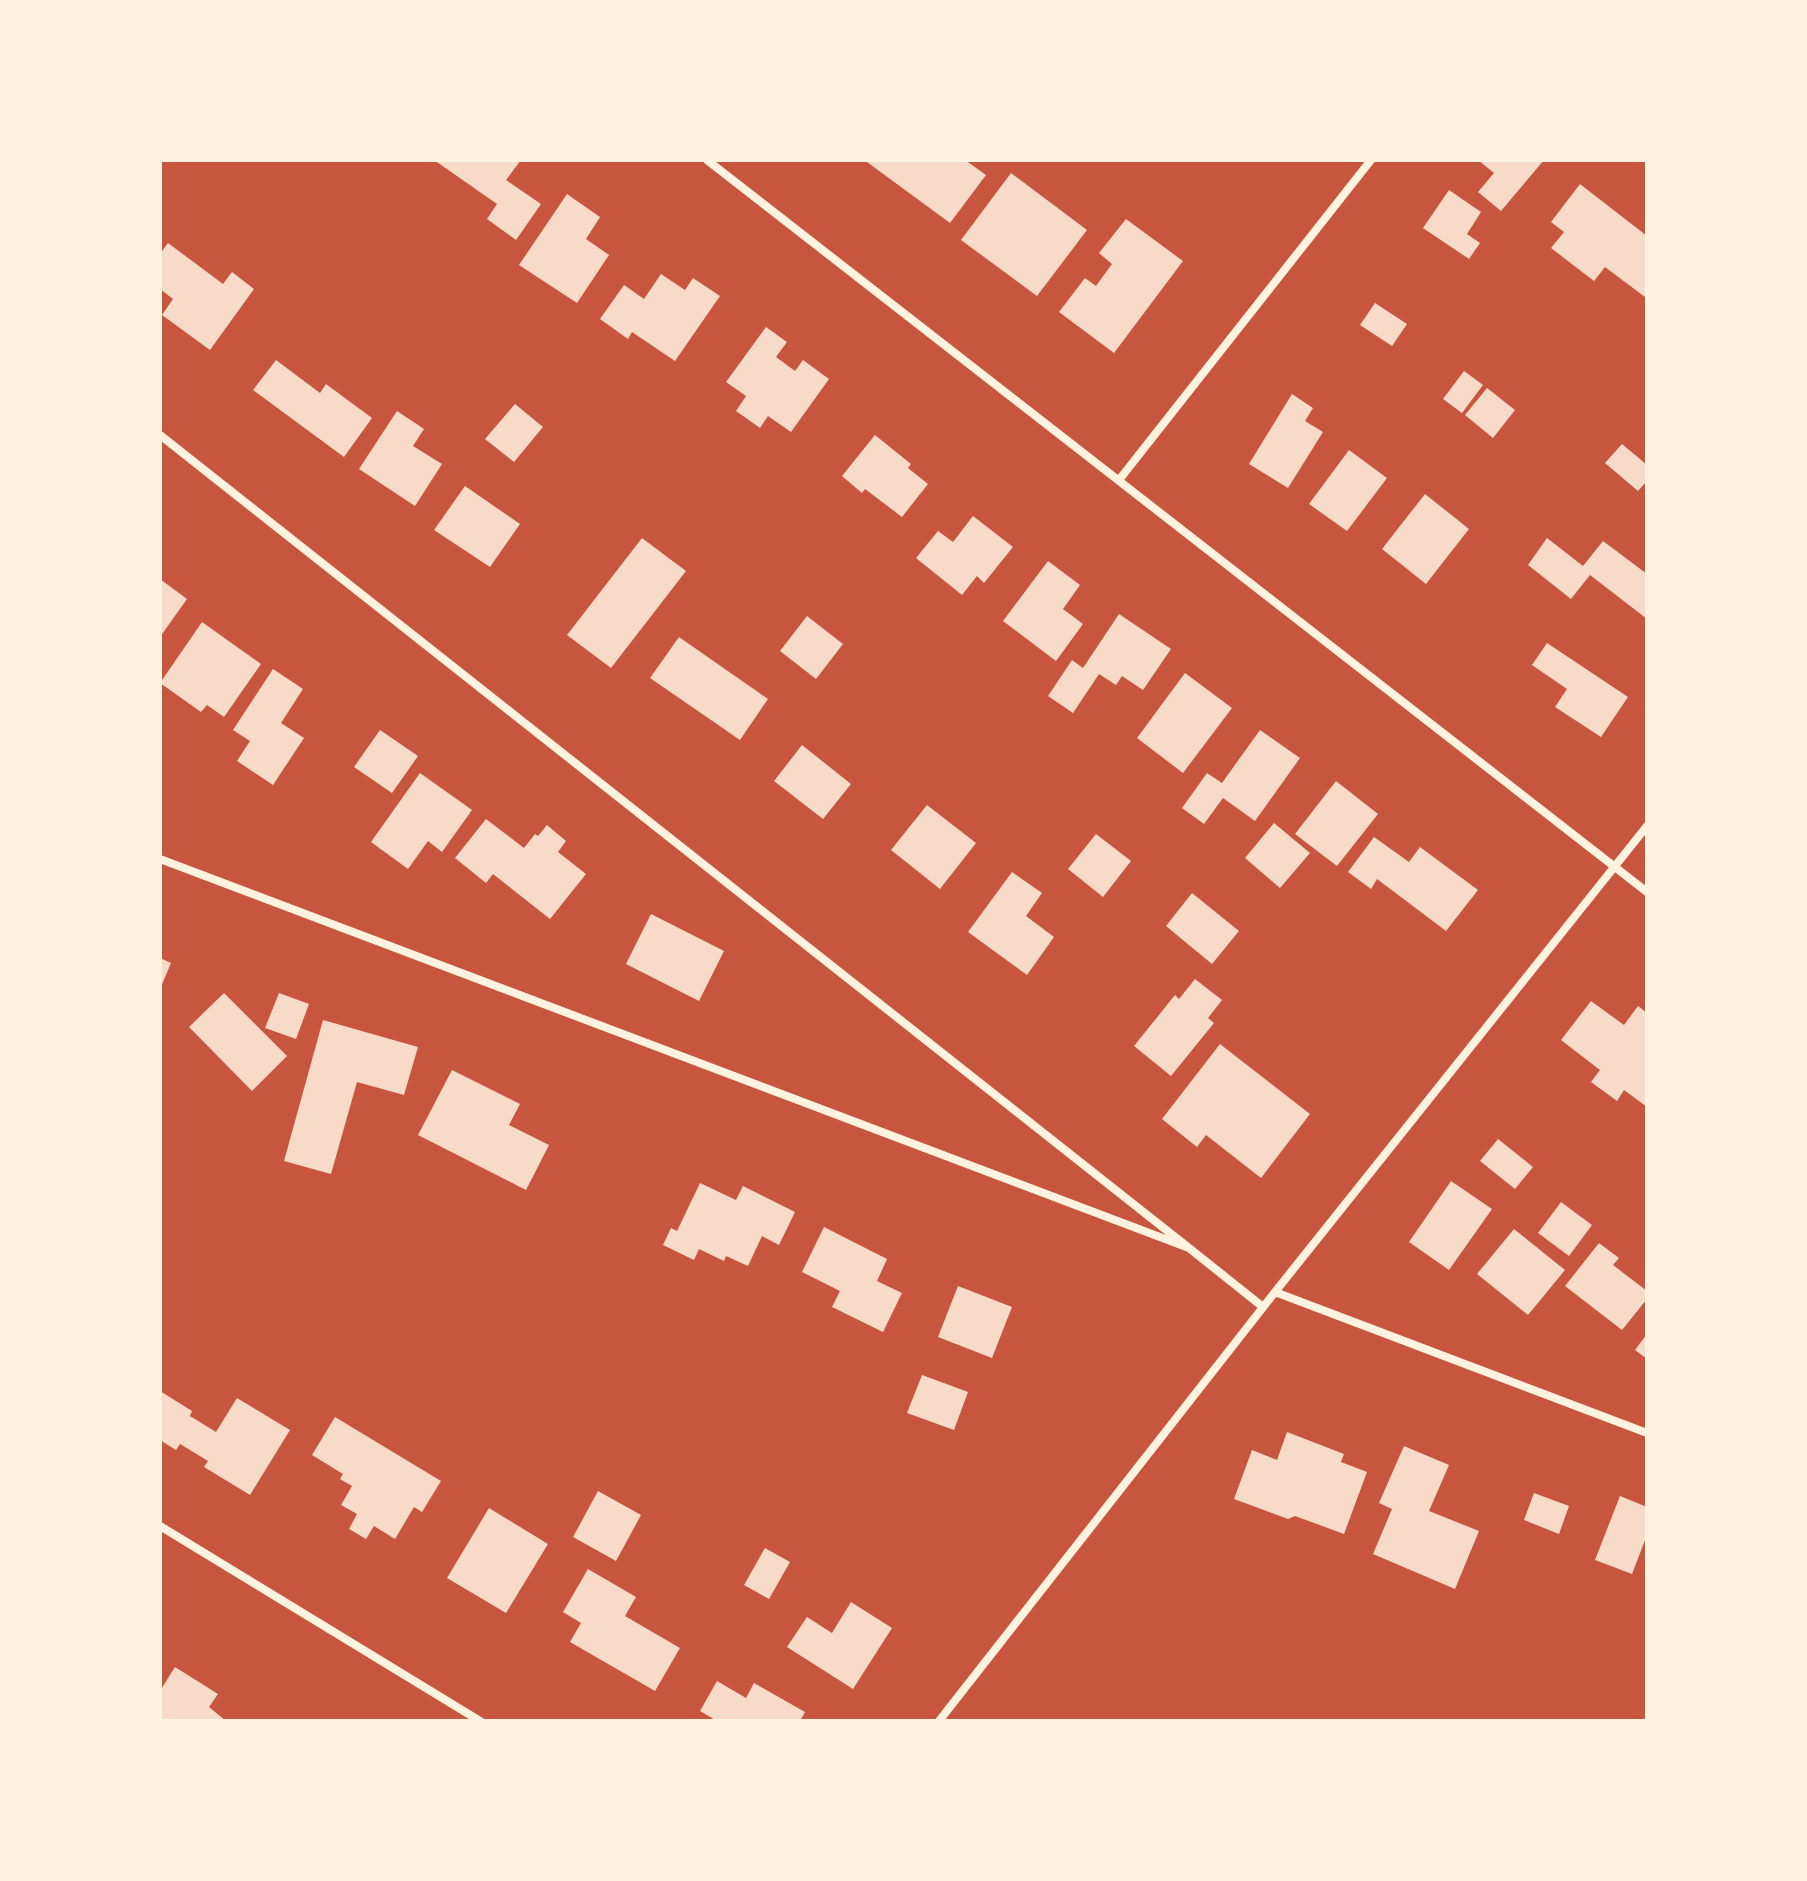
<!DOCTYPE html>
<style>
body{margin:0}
#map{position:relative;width:1807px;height:1881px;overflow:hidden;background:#c8553d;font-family:Literata,serif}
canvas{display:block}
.frame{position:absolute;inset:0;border:162px solid #fff3e0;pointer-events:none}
</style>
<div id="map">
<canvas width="1807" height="1881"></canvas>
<div class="frame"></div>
</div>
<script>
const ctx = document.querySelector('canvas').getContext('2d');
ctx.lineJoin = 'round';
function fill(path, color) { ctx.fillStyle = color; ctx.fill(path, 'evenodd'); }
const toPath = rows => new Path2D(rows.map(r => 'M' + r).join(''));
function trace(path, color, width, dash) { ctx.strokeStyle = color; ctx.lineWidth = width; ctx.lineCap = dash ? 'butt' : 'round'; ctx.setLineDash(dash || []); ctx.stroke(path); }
const building = toPath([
 [434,160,521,160,506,180,541,204,516,240,487,219,497,204],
 [868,160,965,160,986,175,950,223,867,162],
 [1478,160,1544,160,1501,211,1478,192,1494,173],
 [1011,173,1087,230,1037,296,961,240],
 [1580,184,1647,236,1647,294,1645,297,1605,267,1594,281,1551,248,1564,232,1551,222],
 [1449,190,1481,212,1467,234,1480,243,1469,259,1423,228],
 [567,194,600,217,586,239,609,255,577,303,519,265],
 [1126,219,1183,261,1114,353,1059,312,1085,278,1096,286,1112,264,1099,253],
 [168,243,223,284,232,272,254,289,210,350,162,315,173,299,160,289,160,254],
 [661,274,685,290,693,278,720,296,675,361,632,332,628,339,600,319,624,285,644,299],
 [1375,303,1407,324,1392,346,1360,325],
 [766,327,787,342,776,357,795,371,803,360,829,379,791,432,768,416,760,428,736,411,746,396,726,382],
 [276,360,320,393,326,384,372,418,344,457,253,390],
 [1464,371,1483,385,1462,413,1443,399],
 [1487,388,1515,410,1493,438,1465,415],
 [1292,394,1313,408,1305,421,1323,432,1288,488,1249,464],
 [515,404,543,427,514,462,485,439],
 [397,411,424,429,413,446,442,464,415,506,359,469],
 [875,435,911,464,908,468,928,484,902,517,865,489,862,493,842,476],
 [1622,444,1647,465,1647,481,1638,491,1605,463],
 [1349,450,1387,478,1347,531,1309,504],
 [465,486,520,524,490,567,434,530],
 [1425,494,1469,529,1426,584,1382,549],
 [973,516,1013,547,984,583,977,576,962,595,916,558,938,531,953,542],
 [642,538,686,571,611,668,567,635],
 [1547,538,1583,566,1603,541,1647,574,1647,619,1590,575,1571,599,1528,565],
 [1048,561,1080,585,1063,609,1083,624,1056,661,1003,621],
 [160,579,187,599,160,637],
 [1119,614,1171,649,1143,690,1122,676,1116,685,1099,674,1073,713,1048,696,1072,660,1083,668],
 [807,616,843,644,816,679,780,651],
 [202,622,261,664,224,717,207,705,201,712,160,683],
 [679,637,768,699,740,740,650,678],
 [1547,643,1628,697,1601,737,1555,707,1567,689,1532,665],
 [273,669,303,689,281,723,304,738,273,785,237,761,250,741,233,730],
 [1185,673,1232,708,1183,773,1137,738],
 [380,730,418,756,392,793,354,767],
 [1260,730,1300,758,1255,821,1223,798,1204,824,1182,808,1207,773,1222,783],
 [802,745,851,784,823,819,774,781],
 [420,773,472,810,442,852,428,841,408,869,371,842],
 [1336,781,1378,814,1337,866,1295,834],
 [927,805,976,843,940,889,891,850],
 [486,819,524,848,535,834,538,836,547,825,566,841,558,852,586,874,550,919,493,874,486,883,455,858],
 [1274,823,1310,853,1280,888,1245,858],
 [1096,834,1131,861,1103,897,1068,869],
 [1374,837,1409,862,1420,847,1478,890,1446,931,1377,879,1371,889,1348,872],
 [1012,872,1042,893,1026,916,1054,937,1027,975,968,932],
 [1192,893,1239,931,1212,964,1166,926],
 [651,914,724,951,699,1001,626,964],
 [160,958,171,963,160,989],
 [1195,979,1222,1000,1208,1018,1214,1023,1171,1076,1134,1046,1175,995,1179,999],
 [224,993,287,1056,252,1091,189,1027],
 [279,993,309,1004,296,1039,265,1028],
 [1591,1001,1624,1025,1638,1006,1647,1013,1647,1107,1624,1090,1617,1101,1591,1082,1600,1070,1561,1040],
 [323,1020,418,1047,404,1095,357,1082,331,1174,284,1161],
 [1220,1044,1310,1114,1261,1178,1206,1135,1197,1147,1162,1119],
 [452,1070,520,1104,509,1125,549,1145,526,1190,418,1135],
 [1498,1139,1533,1167,1515,1189,1480,1161],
 [1451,1181,1492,1209,1449,1270,1409,1242],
 [700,1183,736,1200,743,1186,795,1212,779,1245,762,1236,748,1266,726,1256,724,1261,699,1249,694,1260,663,1245,671,1228,677,1231],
 [1561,1202,1592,1225,1569,1256,1538,1233],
 [824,1227,887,1259,877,1281,902,1293,883,1332,832,1307,840,1291,802,1272],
 [1514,1229,1565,1270,1528,1315,1477,1274],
 [1599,1243,1619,1258,1613,1265,1647,1291,1647,1299,1622,1330,1565,1286],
 [958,1286,1012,1307,992,1358,938,1337],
 [1647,1334,1647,1359,1635,1350],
 [922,1375,968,1392,954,1430,907,1413],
 [160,1391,192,1411,190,1416,216,1432,237,1398,290,1430,250,1495,204,1467,208,1461,180,1444,176,1450,160,1440],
 [335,1417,441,1481,422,1512,414,1507,395,1539,374,1526,366,1539,349,1529,357,1514,341,1505,352,1486,340,1479,343,1474,312,1455],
 [1287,1432,1344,1454,1341,1462,1367,1472,1344,1534,1295,1516,1288,1519,1234,1499,1252,1450,1277,1460],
 [1404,1446,1449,1465,1429,1511,1479,1531,1455,1589,1373,1554,1392,1509,1379,1503],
 [598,1491,641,1515,616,1561,573,1537],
 [1534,1493,1569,1506,1559,1534,1524,1520],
 [1620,1496,1647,1507,1647,1535,1632,1574,1595,1560],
 [489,1508,548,1544,506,1613,447,1578],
 [765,1548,790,1562,769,1599,744,1585],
 [588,1569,636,1597,625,1616,680,1648,655,1691,570,1642,581,1623,563,1612],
 [851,1602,892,1628,853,1689,787,1647,807,1617,832,1633],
 [175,1667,218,1694,209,1707,226,1721,160,1721,160,1691],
 [717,1681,746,1698,754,1683,805,1712,800,1721,717,1721,700,1711]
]);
const minor = toPath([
 [707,160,1647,892],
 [160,435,1189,1248],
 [1119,480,1371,160],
 [160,859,1189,1248,1263,1307],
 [1275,1292,1647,1433],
 [160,1526,480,1721],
 [939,1721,1275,1292,1647,826]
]);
fill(building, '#f7dbc8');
trace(minor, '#fff3e0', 8);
</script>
